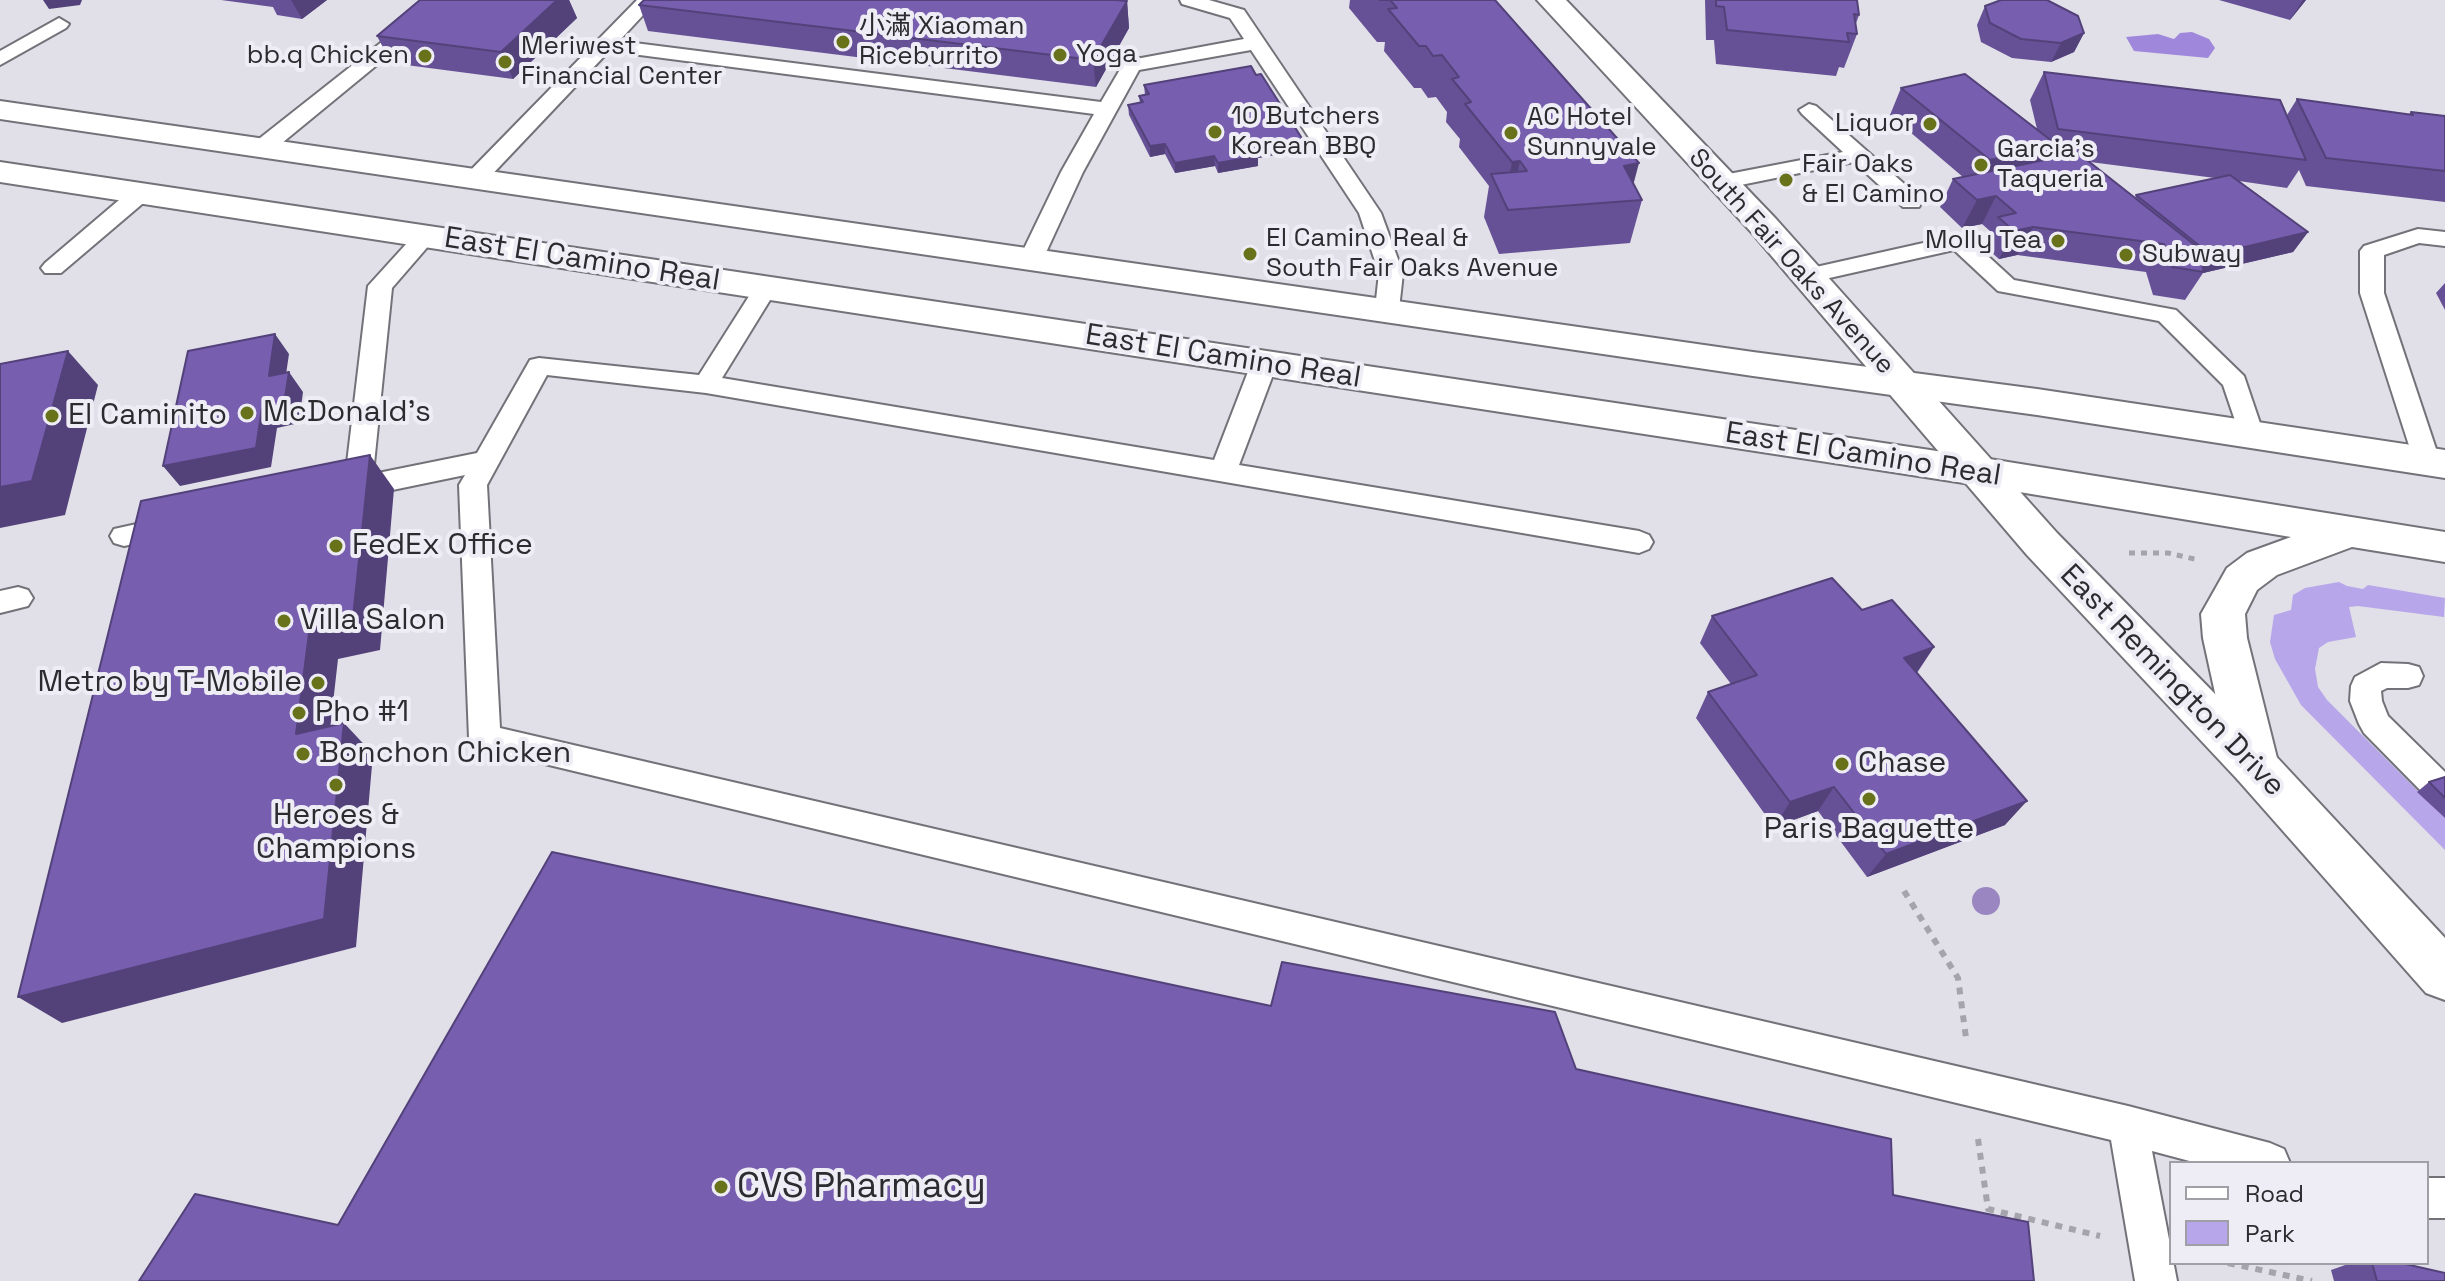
<!DOCTYPE html>
<meta charset="utf-8">
<style>
body{margin:0}
#map{position:relative;width:2445px;height:1281px;overflow:hidden;background:#e1dfe8;font-family:"Space Grotesk",sans-serif}
canvas{display:block}
.legend{position:absolute;left:2169px;top:1161px;width:260px;height:104px;box-sizing:border-box;background:#eeedf5;border:2px solid #a09fa6;margin:0;padding:10px 14px;list-style:none;font-size:24px;color:#2c2b2f}
.legend li{display:flex;align-items:center;gap:16px;height:40px}
.legend b{width:40px;border:2px solid #a09fa6}
</style>
<div id="map">
<canvas width="2445" height="1281"></canvas>
<ul class="legend">
<li><b style="height:10px;background:#fff"></b>Road</li>
<li><b style="height:22px;background:#b7a6ea"></b>Park</li>
</ul>
</div>
<script>
const ctx = document.querySelector('canvas').getContext('2d');
ctx.lineJoin = 'round';
function fill(path, color) { ctx.fillStyle = color; ctx.fill(path, 'evenodd'); }
const toPath = rows => new Path2D(rows.map(r => 'M' + r).join(''));
function trace(path, color, width, dash) { ctx.strokeStyle = color; ctx.lineWidth = width; ctx.lineCap = dash ? 'butt' : 'round'; ctx.setLineDash(dash || []); ctx.stroke(path); }
function label(font, color, halo, rows, align = 'center') {
  ctx.font = font + ' "Space Grotesk","Noto Sans SC",sans-serif'; ctx.lineWidth = 8; ctx.setLineDash([]); ctx.textBaseline = 'middle'; ctx.strokeStyle = halo; ctx.fillStyle = color; for (const [text, x, y, turn = 0] of rows) {
    ctx.save(); ctx.translate(x, y); ctx.rotate((+turn || 0) * Math.PI / 180); ctx.textAlign = isNaN(turn) ? turn : align; if (halo) ctx.strokeText(text, 0, 0); ctx.fillText(text, 0, 0); ctx.restore();
  }
}
const green = toPath([
 [2339,582,2347,586,2363,589,2368,585,2445,598,2444,617,2358,606,2349,607,2356,637,2328,642,2319,648,2315,669,2318,687,2327,700,2445,818,2445,850,2301,705,2275,659,2270,642,2274,615,2291,610,2293,595,2305,588]
]);
const water = toPath([
 [2192,32,2209,39,2215,48,2208,58,2134,51,2126,37,2158,34,2174,39,2180,33]
]);
const pathFar1 = toPath([
 [2129,553,2168,553,2199,560]
]);
const path = toPath([
 [1904,891,1958,978,1966,1038],
 [1978,1139,1988,1209,2100,1236],
 [2228,1263,2312,1281]
]);
const lane = toPath([
 [435,0,456,0,271,152,255,152,252,147,255,142,435,0],
 [637,0,657,0,619,41,1101,102,1125,61,1244,39,1230,18,1182,4,1180,0,1209,0,1244,10,1381,213,1403,273,1399,309,1396,314,1387,317,1378,314,1375,309,1379,273,1359,213,1251,50,1139,70,1083,172,1043,259,1039,264,1031,266,1023,264,1019,259,1061,172,1094,114,609,51,483,184,467,184,464,179,467,174,637,0],
 [59,18,69,24,66,28,0,65,0,51,59,18],
 [1809,104,1816,106,1919,197,1922,202,1919,207,1903,207,1854,162,1721,189,1713,187,1710,182,1713,177,1843,152,1802,114,1799,110,1809,104],
 [140,187,148,189,151,194,148,199,61,273,45,273,41,268,45,263,132,189,140,187],
 [426,229,434,231,437,236,392,288,373,474,477,453,530,360,539,358,699,375,758,282,766,280,774,282,778,287,722,378,1214,460,1251,364,1255,358,1264,356,1273,358,1277,364,1239,465,1639,531,1649,535,1653,542,1649,549,1639,553,706,393,547,375,487,485,500,728,2128,1106,2270,1143,2284,1149,2290,1163,2197,1163,2152,1151,2177,1281,2135,1281,2111,1140,474,747,469,738,459,485,465,475,349,499,339,496,335,489,339,482,345,480,368,286,418,231,426,229],
 [2418,229,2445,232,2445,246,2419,243,2384,255,2384,293,2440,461,2436,468,2427,470,2418,468,2414,461,2360,293,2360,251,2364,246,2418,229],
 [1959,235,1967,237,2014,280,2176,310,2244,376,2264,435,2260,441,2251,444,2242,441,2223,385,2159,321,1998,291,1954,250,1807,283,1799,281,1795,276,1799,271,1807,269,1959,235],
 [173,516,183,519,187,526,183,533,124,546,114,543,110,536,114,529,173,516],
 [18,587,28,590,33,598,28,606,0,613,0,591,18,587],
 [2381,663,2408,664,2419,667,2423,676,2419,685,2408,688,2387,688,2381,691,2382,701,2388,716,2445,772,2445,796,2437,799,2425,795,2364,733,2359,724,2350,701,2351,686,2355,677,2381,663],
 [2427,1178,2445,1178,2445,1218,2427,1218,2427,1178]
]);
const secondary = toPath([
 [1537,0,1566,0,1776,219,2057,533,2272,752,2445,938,2445,1000,2426,993,2238,780,2027,555,1752,233,1537,0]
]);
const primary = toPath([
 [0,101,1753,352,2037,389,2445,450,2445,478,2037,415,1753,376,0,119,0,101],
 [0,162,1977,457,2445,532,2445,562,2352,547,2277,575,2257,590,2245,614,2247,638,2279,766,2272,780,2255,786,2238,780,2231,766,2203,638,2201,614,2227,568,2247,553,2291,537,1977,485,0,182,0,162]
]);
const trees = [
 [1986,901]
];
const wall = toPath([
 [221,0,327,0,302,19,277,15,273,7],
 [420,0,569,0,577,18,513,79,391,63,377,36],
 [1350,0,1495,0,1633,184,1642,200,1630,243,1499,254,1484,217,1489,186,1459,147,1460,139,1446,122,1447,112,1436,97,1428,98,1421,88,1414,88,1384,51,1385,42,1377,42,1349,8],
 [1705,0,1857,0,1859,15,1855,26,1857,34,1844,68,1839,67,1836,76,1716,64,1714,40,1706,40],
 [2219,0,2306,0,2290,20],
 [1127,1,1129,28,1096,87,648,31,639,5],
 [1985,6,2084,33,2074,52,2051,62,2012,58,1981,42,1977,25],
 [2044,72,2287,115,2297,99,2408,115,2411,112,2445,116,2445,202,2306,186,2299,170,2287,188,2239,181,2308,232,2293,252,2203,273,2185,300,2153,295,2146,272,2017,255,1999,259,1983,245,1990,231,1982,224,1962,228,1940,207,1953,179,1963,177,1890,115,1901,88,2037,129,2030,100],
 [2090,162,2215,178,2136,195,2135,198],
 [1144,85,1303,150,1258,158,1258,166,1218,173,1215,166,1175,173,1165,154,1150,157,1129,115,1128,105,1140,103,1139,96,1145,95],
 [2445,283,2445,310,2436,293],
 [1862,610,1934,647,1917,673,2005,825,1867,877,1818,811,1774,827,1696,718,1708,692,1731,684,1700,643,1712,616],
 [2445,777,2445,818,2417,792,2429,782],
 [2351,1263,2401,1263,2445,1281,2334,1281,2331,1270]
]);
const shadedWall = toPath([
 [43,0,82,0,80,5,49,9],
 [291,0,327,0,302,19],
 [557,0,569,0,577,18,513,79,501,52],
 [2303,0,2306,0,2290,20],
 [1127,1,1129,28,1096,87,1093,60],
 [2084,33,2074,52,2051,62,2061,43],
 [1303,140,1303,150,1258,158,1258,166,1218,173,1218,163,1254,149],
 [1165,144,1165,154,1150,157,1150,146],
 [2057,145,2042,173,1976,188,1990,160],
 [1214,156,1215,166,1175,173,1175,163],
 [1520,161,1511,204,1504,205,1512,162],
 [1639,163,1629,201,1624,166],
 [1996,196,1982,224,1962,228,1977,200],
 [2033,227,2017,255,1999,259,2014,231],
 [2308,232,2293,252,2203,273,2204,272,2200,271,2211,255],
 [275,334,289,354,283,395,269,376],
 [68,351,98,385,65,515,0,528,0,487],
 [289,372,303,392,299,423,277,428,271,467,180,486,163,466,262,408],
 [370,455,394,489,380,650,338,659,326,765,296,734,310,626],
 [1934,647,1916,673,1904,658],
 [344,723,373,754,356,947,62,1023,18,997],
 [1834,787,1818,811,1774,827,1790,802],
 [2027,801,2005,825,1867,877,1886,854]
]);
const building = toPath([
 [420,0,557,0,501,52,377,36,420,0],
 [644,0,1116,0,1127,1,1093,60,639,5,644,0],
 [1380,0,1495,0,1639,163,1624,166,1642,200,1508,210,1491,174,1527,171,1520,161,1512,162,1465,104,1471,102,1452,79,1459,77,1442,55,1433,56,1426,46,1419,46,1388,9,1397,8,1390,0,1380,0],
 [1716,0,1857,0,1859,15,1854,14,1857,34,1847,33,1849,42,1727,30,1724,7,1716,6,1716,0],
 [2001,0,2047,0,2078,16,2084,33,2061,43,2021,39,1990,23,1985,6,2001,0],
 [1251,66,1256,75,1261,74,1303,140,1254,149,1258,156,1218,163,1214,156,1175,163,1165,144,1150,146,1128,105,1143,102,1139,96,1149,94,1144,85,1251,66],
 [2044,72,2280,100,2306,160,2058,129,2044,72],
 [1965,74,2057,145,1990,160,1901,88,1965,74],
 [2297,99,2413,115,2411,112,2445,116,2445,171,2326,158,2297,99],
 [2078,153,2196,246,2204,272,2172,267,2164,244,2033,227,2014,231,1998,217,2016,213,1996,196,1977,200,1953,179,2078,153],
 [2230,175,2308,232,2211,255,2136,195,2230,175],
 [275,334,269,376,289,372,284,404,262,408,256,448,163,466,188,351,275,334],
 [68,351,32,481,0,487,0,364,68,351],
 [370,455,353,617,310,626,296,734,344,723,324,919,18,997,141,501,370,455],
 [1832,578,1862,610,1892,600,1934,647,1904,658,2027,801,1886,854,1834,787,1790,802,1708,692,1757,675,1712,616,1832,578],
 [2445,777,2445,798,2429,782,2445,777],
 [552,852,1271,1006,1282,962,1555,1012,1576,1069,1891,1139,1893,1195,2028,1222,2034,1281,139,1281,195,1194,338,1225,552,852],
 [2372,1263,2401,1263,2445,1273,2445,1281,2377,1281,2372,1263]
]);
const markers = [
 [843,42,8,"#68721b"],
 [1060,55,8,"#68721b"],
 [425,56,8,"#68721b"],
 [505,62,8,"#68721b"],
 [1930,124,8,"#68721b"],
 [1215,132,8,"#68721b"],
 [1511,133,8,"#68721b"],
 [1981,165,8,"#68721b"],
 [1786,180,8,"#68721b"],
 [2058,241,8,"#68721b"],
 [1250,254,8,"#68721b"],
 [2126,255,8,"#68721b"],
 [247,413,8,"#68721b"],
 [52,416,8,"#68721b"],
 [336,546,8,"#68721b"],
 [284,621,8,"#68721b"],
 [318,683,8,"#68721b"],
 [299,713,8,"#68721b"],
 [303,754,8,"#68721b"],
 [1842,764,8,"#68721b"],
 [336,785,8,"#68721b"],
 [1869,799,8,"#68721b"],
 [721,1187,8,"#68721b"]
];
const farPoinames = [
 ["小滿 Xiaoman",859,27],
 ["Riceburrito",859,57],
 ["Meriwest",521,47],
 ["Financial Center",521,77],
 ["Yoga",1076,55],
 ["bb.q Chicken",409,56,"right"],
 ["10 Butchers",1231,117],
 ["Korean BBQ",1231,147],
 ["AC Hotel",1527,118],
 ["Sunnyvale",1527,148],
 ["Liquor",1914,124,"right"],
 ["Garcia's",1997,150],
 ["Taqueria",1997,180],
 ["Fair Oaks",1802,165],
 ["& El Camino",1802,195],
 ["El Camino Real &",1266,239],
 ["South Fair Oaks Avenue",1266,269],
 ["Molly Tea",2042,241,"right"],
 ["Subway",2142,255]
];
const farStreetnames = [
 ["South Fair Oaks Avenue",1791,262,48]
];
const streetNames = [
 ["East El Camino Real",582,260,9],
 ["East El Camino Real",1223,357,9],
 ["East El Camino Real",1863,455,9],
 ["East Remington Drive",2172,681,46]
];
const poiNames = [
 ["McDonald's",263,413],
 ["El Caminito",68,416],
 ["FedEx Office",352,546],
 ["Villa Salon",300,621],
 ["Metro by T-Mobile",302,683,"right"],
 ["Pho #1",315,713],
 ["Bonchon Chicken",319,754],
 ["Chase",1858,764],
 ["Heroes &",336,816,"center"],
 ["Champions",336,850,"center"],
 ["Paris Baguette",1869,830,"center"]
];
const nearPoinames = [
 ["CVS Pharmacy",737,1187]
];
fill(green, '#b7a6ea');
fill(water, '#9f88dc');
trace(lane, '#737279', 4);
trace(secondary, '#737279', 4);
trace(primary, '#737279', 4);
trace(pathFar1, '#a5a3ab', 5, [6, 6]);
trace(path, '#a5a3ab', 6, [7, 7]);
fill(lane, '#fff');
fill(secondary, '#fff');
fill(primary, '#fff');
ctx.fillStyle = '#9a86c0';
for (const [x, y] of trees) { ctx.beginPath(); ctx.arc(x, y, 14, 0, 2 * Math.PI); ctx.fill(); }
fill(wall, '#665196');
fill(shadedWall, '#53427a');
fill(building, '#775eaf');
trace(building, '#53427a', 2);
for (const [x, y, r, color] of markers) { const dot = new Path2D(); dot.arc(x, y, r, 0, 2 * Math.PI); ctx.fillStyle = color; ctx.fill(dot); trace(dot, '#eeedf5', 3); }
label('26px', '#2c2b2f', '#eeedf5', farPoinames, 'left');
label('26px', '#2c2b2f', '#eeedf5', farStreetnames);
label('30px', '#2c2b2f', '#eeedf5', streetNames);
label('30px', '#2c2b2f', '#eeedf5', poiNames, 'left');
label('36px', '#2c2b2f', '#eeedf5', nearPoinames, 'left');
</script>
